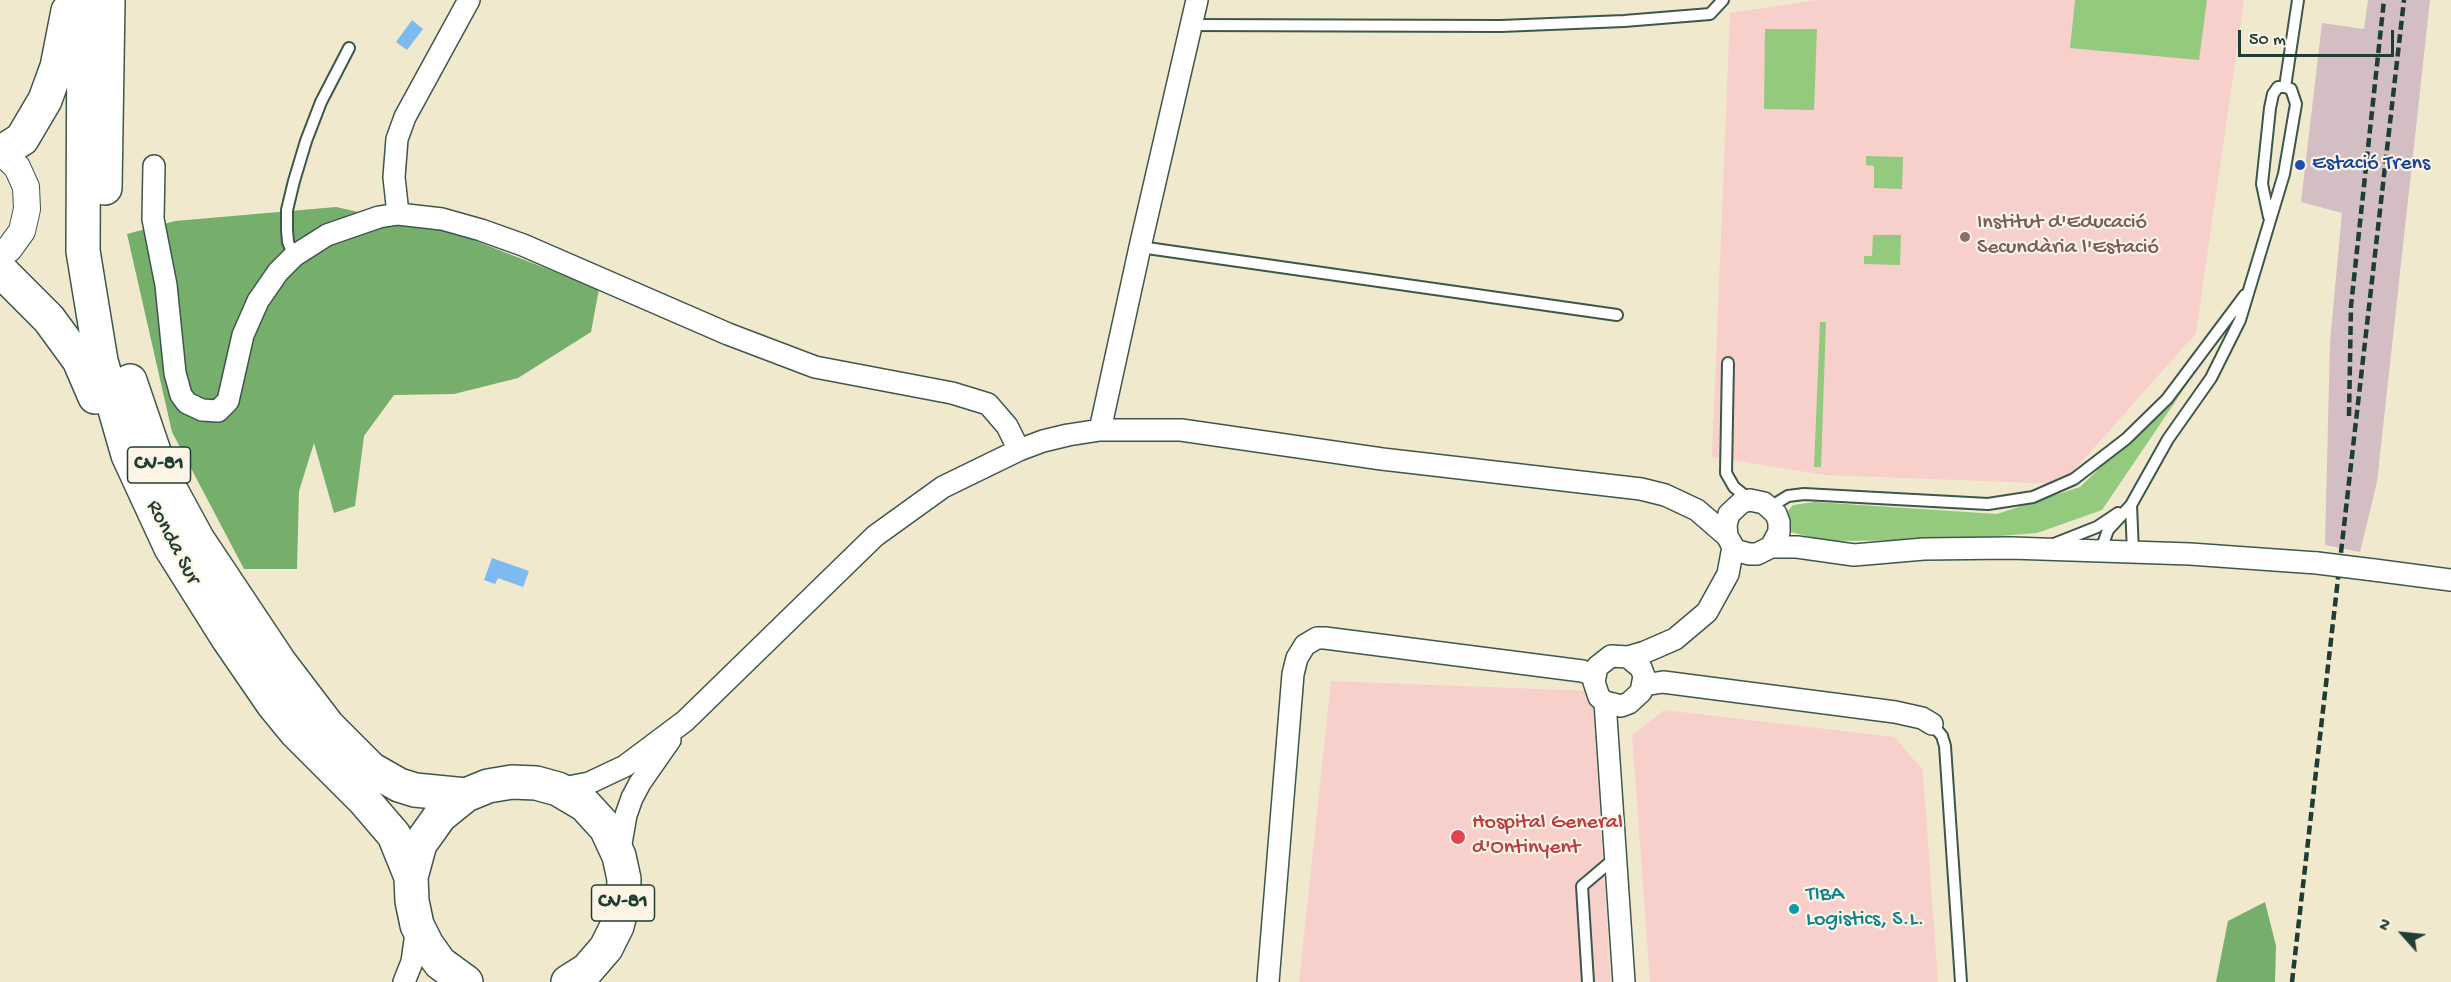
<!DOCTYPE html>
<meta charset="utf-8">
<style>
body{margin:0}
#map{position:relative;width:2451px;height:982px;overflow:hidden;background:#f1e9cd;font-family:"Gochi Hand",sans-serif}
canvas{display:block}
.north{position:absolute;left:2373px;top:904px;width:60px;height:60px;-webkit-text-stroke:4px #fcf5e5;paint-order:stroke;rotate:297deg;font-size:16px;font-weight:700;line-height:24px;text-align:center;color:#1f3d34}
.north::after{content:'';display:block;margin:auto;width:21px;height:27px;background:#1f3d34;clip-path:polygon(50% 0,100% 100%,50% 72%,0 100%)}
.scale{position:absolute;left:2238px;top:30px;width:156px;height:27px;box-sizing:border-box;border:3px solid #1f3d34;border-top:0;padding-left:8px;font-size:18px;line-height:21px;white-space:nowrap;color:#1f3d34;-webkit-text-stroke:4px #fcf5e5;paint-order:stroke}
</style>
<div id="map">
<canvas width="2451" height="982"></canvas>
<div class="north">N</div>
<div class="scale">50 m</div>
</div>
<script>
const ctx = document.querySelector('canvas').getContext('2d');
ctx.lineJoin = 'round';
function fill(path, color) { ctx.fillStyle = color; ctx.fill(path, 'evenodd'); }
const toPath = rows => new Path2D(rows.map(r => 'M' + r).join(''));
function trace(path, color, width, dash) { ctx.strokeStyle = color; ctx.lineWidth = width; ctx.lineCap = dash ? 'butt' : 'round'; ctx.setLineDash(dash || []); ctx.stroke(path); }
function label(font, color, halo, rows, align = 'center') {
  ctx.font = font + ' "Gochi Hand",sans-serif'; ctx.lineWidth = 4.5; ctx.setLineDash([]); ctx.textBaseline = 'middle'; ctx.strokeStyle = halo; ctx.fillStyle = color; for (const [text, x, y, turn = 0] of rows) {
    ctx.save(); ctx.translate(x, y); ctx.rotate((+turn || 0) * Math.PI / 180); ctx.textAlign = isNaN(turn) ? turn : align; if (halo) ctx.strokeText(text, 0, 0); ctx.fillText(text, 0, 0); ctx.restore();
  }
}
const built = toPath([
 [1818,0,2244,0,2196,333,2062,484,1825,475,1712,457,1730,13],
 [1331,681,1592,691,1611,982,1299,982],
 [1664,710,1894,737,1923,770,1938,982,1650,982,1632,735]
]);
const industrial = toPath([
 [2368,0,2430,0,2377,482,2360,552,2325,545,2330,342,2342,213,2301,202,2322,23,2364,29]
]);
const green = toPath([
 [2075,0,2207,0,2199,60,2070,48],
 [1765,29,1817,29,1814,110,1764,109],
 [1866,156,1903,157,1902,189,1874,188,1874,166,1866,165],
 [1873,235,1901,235,1900,265,1864,264,1864,256,1872,256],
 [1820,322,1826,322,1821,467,1814,467],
 [2217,340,2102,510,2037,533,1950,540,1826,541,1791,532,1782,518,1793,505,1814,502,1997,514,2080,487,2166,404]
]);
const forest = toPath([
 [336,207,458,234,599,289,591,332,518,378,454,394,394,395,364,436,355,506,334,513,314,443,299,491,297,569,244,569,172,432,127,234,175,221],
 [2265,902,2276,946,2275,982,2216,982,2228,921]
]);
const water = toPath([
 [412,20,423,29,407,50,396,42],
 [492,558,529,571,523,587,498,578,495,584,484,580]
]);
const service = toPath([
 [1191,25,1501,26,1624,21,1710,14,1723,0],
 [2285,87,2298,0],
 [1140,247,1617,315],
 [294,256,288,242,287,230,287,210,294,181,306,141,321,102,349,48],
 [1728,363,1726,473,1734,487,1750,500],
 [2131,505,2133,552],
 [1770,507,1788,496,1804,494,1988,504,2033,497,2074,479,2126,439,2167,399,2245,295],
 [2054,544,2097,527,2118,513],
 [2106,551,2102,547,2108,530,2131,505,2168,439,2211,378,2240,320,2284,174,2296,104,2291,89,2285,87,2278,87,2273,94,2270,108,2262,184,2269,217],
 [1932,724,1942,736,1945,746,1961,982],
 [1588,982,1582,886,1615,858]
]);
const minor = toPath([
 [154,166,153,219,166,285,175,373,181,395,187,403,202,410,218,411,228,401,243,335,258,301,278,272,294,256,327,235,379,217,398,214,442,219,481,230,523,245,728,334,815,367,952,393,988,404,1007,426,1019,450],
 [398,214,394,177,397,139,405,117,469,0],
 [1100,430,1140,247,1197,0],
 [1771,547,1797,547,1854,555,1924,549,2011,548,2190,554,2317,563],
 [2374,570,2451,580],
 [1628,657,1641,668,1644,676,1641,692,1629,703,1621,706,1605,702,1599,697,1594,682,1597,667,1611,656,1628,657,1645,652,1675,639,1707,612,1728,574,1733,547],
 [1644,685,1663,682,1895,712,1922,718,1932,724],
 [1605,702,1624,982],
 [558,789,589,783,625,766,685,721,875,536,943,487,1019,450,1043,441,1068,435,1100,430,1181,430,1382,459,1641,489,1665,495,1697,510,1727,536,1735,550,1749,554,1757,554,1771,547,1779,532,1779,522,1776,514,1764,503,1750,500,1742,502,1729,514,1726,525,1727,536],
 [619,855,626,815,632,798,640,783,670,740],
 [404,982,412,962,417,926],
 [1268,982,1293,674,1297,658,1305,645,1317,638,1325,638,1582,671,1594,675]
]);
const tertiary = toPath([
 [0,151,17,167,26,187,27,209,22,231,9,249,0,255]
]);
const primary = toPath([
 [84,0,83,251,101,361,128,455,171,548,227,637,273,704,296,732,364,800,394,835,411,877],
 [2,152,22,139,45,100,57,67,68,11],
 [105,188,108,0],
 [0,270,49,319,79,360,95,397],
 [130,381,161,472,198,540,280,663,328,726,371,769,399,785,415,790,466,795],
 [466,982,440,963,427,945,417,925,412,901,411,877,420,844,440,816,466,795,488,786,512,782,536,783,558,789,585,805,606,828,619,856,624,879,623,903,617,926,606,948,587,970,568,982]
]);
const rail = toPath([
 [2349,416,2351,306,2384,0],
 [2292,982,2404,0]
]);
const minorBridge = toPath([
 [2317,563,2374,570]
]);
const markers = [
 [2300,165,6,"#1a4fb4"],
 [1965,237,6,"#8d6e63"],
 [1458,837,8,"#e0444e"],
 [1794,909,6,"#0f9aa8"]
];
const shields = [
 [159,465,63],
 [623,903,63]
];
const shieldNames = [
 ["CV-81",159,465],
 ["CV-81",623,903]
];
const transitNames = [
 ["Estació Trens",2312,165]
];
const educationNames = [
 ["Institut d'Educació",1977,224],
 ["Secundària l'Estació",1977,249]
];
const streetNames = [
 ["Ronda Sur",172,543,62]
];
const healthNames = [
 ["Hospital General",1472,824],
 ["d'Ontinyent",1472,849]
];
const cultureNames = [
 ["TIBA",1806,896],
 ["Logistics, S.L.",1806,921]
];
fill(built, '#f7d0cc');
fill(industrial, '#d2bec3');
fill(green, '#93ca7d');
fill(forest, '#76ae6c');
fill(water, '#7dbaf0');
trace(service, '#3e574b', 14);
trace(minor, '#3e574b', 24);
trace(tertiary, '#3e574b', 28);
trace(primary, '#3e574b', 36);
trace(service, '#fff', 10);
trace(minor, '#fff', 21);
trace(tertiary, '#fff', 26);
trace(primary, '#fff', 33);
trace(rail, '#1f3d34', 4.5, [9, 4.5]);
trace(minorBridge, '#3e574b', 24, []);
trace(minorBridge, '#fff', 21);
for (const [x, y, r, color] of markers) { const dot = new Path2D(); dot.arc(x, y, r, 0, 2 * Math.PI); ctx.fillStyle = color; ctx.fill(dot); trace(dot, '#fcf5e5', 2); }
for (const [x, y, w] of shields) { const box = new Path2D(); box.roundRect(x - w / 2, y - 18, w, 36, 4.5); ctx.fillStyle = '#fcf5e5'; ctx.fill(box); trace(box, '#1f3d34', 1.5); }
label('bold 21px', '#1f3d34', null, shieldNames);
label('22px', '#164399', '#fcf5e5', transitNames, 'left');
label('22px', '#785e54', '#fcf5e5', educationNames, 'left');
label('22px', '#1f3d34', '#fcf5e5', streetNames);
label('22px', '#be3a42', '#fcf5e5', healthNames, 'left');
label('22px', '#0d838f', '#fcf5e5', cultureNames, 'left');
</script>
